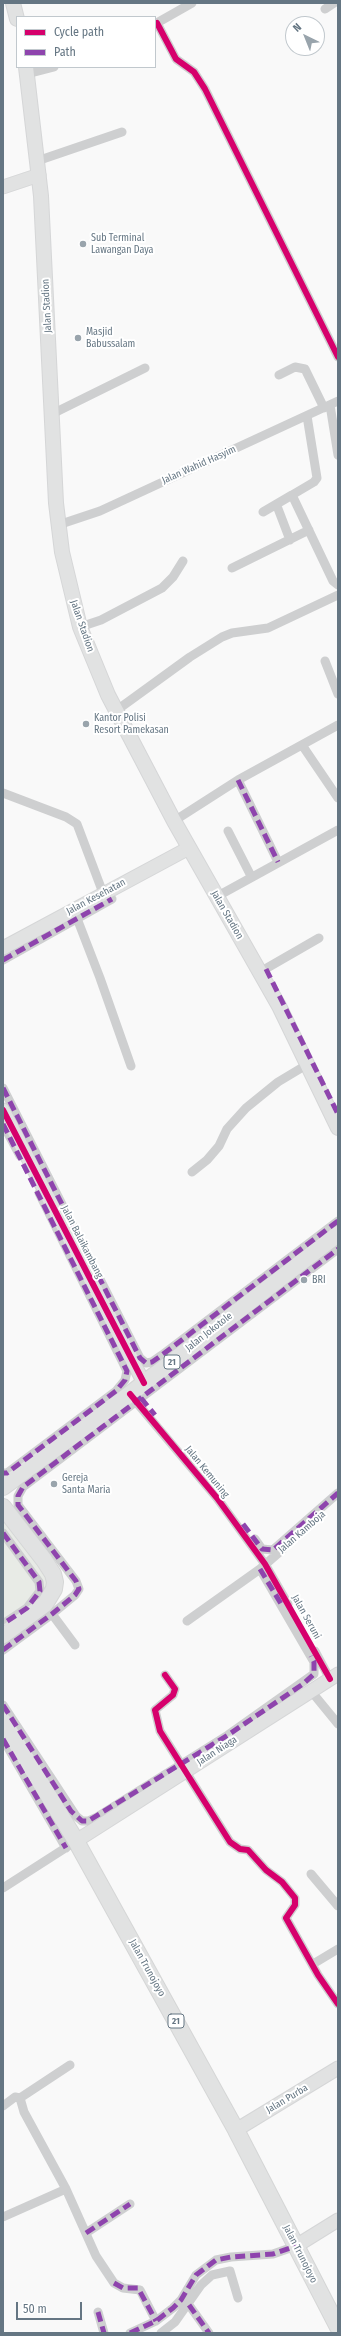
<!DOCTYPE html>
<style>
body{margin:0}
#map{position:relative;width:341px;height:2336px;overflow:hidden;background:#f9f9f9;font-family:"Fira Sans Condensed",sans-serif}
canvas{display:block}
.frame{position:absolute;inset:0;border:4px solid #657683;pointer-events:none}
.legend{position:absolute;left:16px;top:16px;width:140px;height:52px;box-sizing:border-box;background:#fff;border:1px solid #c1c8cd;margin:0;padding:5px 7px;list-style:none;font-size:12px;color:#657683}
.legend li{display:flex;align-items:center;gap:8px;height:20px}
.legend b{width:20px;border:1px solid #c1c8cd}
.north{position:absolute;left:285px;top:16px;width:40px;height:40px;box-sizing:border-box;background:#fff;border:1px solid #c1c8cd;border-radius:50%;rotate:317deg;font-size:11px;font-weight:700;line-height:16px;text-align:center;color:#657683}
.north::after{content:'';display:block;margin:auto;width:14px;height:18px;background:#99a4ac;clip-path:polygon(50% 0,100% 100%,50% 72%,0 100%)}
.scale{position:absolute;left:16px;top:2302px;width:66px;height:18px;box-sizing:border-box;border:2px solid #657683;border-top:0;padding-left:5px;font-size:12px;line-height:14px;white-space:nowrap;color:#657683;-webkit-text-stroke:3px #fff;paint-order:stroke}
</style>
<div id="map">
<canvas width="341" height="2336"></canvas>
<div class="frame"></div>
<ul class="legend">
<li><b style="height:5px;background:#d6006c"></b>Cycle path</li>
<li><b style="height:5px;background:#8e44ad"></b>Path</li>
</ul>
<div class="north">N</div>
<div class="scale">50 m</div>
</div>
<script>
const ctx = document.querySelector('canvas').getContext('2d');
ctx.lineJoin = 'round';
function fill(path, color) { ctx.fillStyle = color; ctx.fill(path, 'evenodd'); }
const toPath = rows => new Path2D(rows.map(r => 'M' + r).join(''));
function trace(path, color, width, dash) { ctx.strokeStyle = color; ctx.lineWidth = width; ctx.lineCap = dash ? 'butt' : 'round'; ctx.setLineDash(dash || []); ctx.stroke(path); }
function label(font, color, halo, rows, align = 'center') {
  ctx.font = font + ' "Fira Sans Condensed",sans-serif'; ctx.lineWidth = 4; ctx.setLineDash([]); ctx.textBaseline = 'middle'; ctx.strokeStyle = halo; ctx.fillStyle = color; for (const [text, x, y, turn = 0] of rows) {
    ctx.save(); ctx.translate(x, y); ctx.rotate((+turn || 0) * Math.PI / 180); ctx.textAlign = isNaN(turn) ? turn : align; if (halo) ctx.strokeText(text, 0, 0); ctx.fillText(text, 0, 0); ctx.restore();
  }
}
const green = toPath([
 [3,1513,44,1572,47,1587,3,1630]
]);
const street = toPath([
 [325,9,334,3],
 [157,23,176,59,194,72,205,89,338,357],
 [155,24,192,3],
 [27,74,54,67],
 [37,161,122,132],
 [279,375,295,367,305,369,324,408],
 [330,405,338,455],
 [52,414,145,368],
 [307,416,317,478,314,482,292,495,333,581,338,585],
 [277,506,290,540],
 [263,512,292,495],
 [58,525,100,511,338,401],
 [232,568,309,530],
 [80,627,101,620,162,588,173,577,183,561],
 [325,661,338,694],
 [117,710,190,657,222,637,232,633,268,628,338,595],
 [302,745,338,798],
 [238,780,278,862],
 [3,793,66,817,77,824,103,893],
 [174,821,238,780,338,725],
 [228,831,251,876],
 [216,897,338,830],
 [73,908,100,978,131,1066],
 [3,960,112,899],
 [260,972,319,938],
 [3,1088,140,1358,146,1363,152,1362,162,1355,338,1221],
 [3,1124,20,1156],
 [192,1172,207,1160,219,1146,227,1129,246,1108,278,1082,308,1064],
 [132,1397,217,1498,265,1564,288,1604],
 [3,1473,7,1473,116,1391,125,1380,127,1371,39,1193],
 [3,1533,39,1582,40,1591,27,1608,3,1624],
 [255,1539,262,1549,273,1550,338,1493],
 [49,1610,75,1645],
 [187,1621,260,1569,283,1549],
 [3,1650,52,1614,75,1595,79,1589,76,1581,18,1505,18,1496,23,1487,338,1249],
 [315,1651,330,1679],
 [165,1675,175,1689,173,1695,155,1710,160,1731,230,1842,240,1849,248,1850,266,1870,282,1882,295,1898,295,1905,286,1918,318,1975,338,2004],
 [311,1691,338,1724],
 [3,1705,76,1816,82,1821,88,1821,97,1817,228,1735,314,1674,314,1662,260,1569],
 [3,1739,66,1848],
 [311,1874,338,1906],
 [3,1888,70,1845],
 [313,1964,338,1949],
 [20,2098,70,2065],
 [3,2106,15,2097,20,2098,24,2112,66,2189,96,2256,114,2283,123,2288,140,2290,156,2321],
 [3,2217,66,2189],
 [86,2233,130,2204],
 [189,2305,209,2333],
 [98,2312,104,2333],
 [130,2333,156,2321,173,2308,181,2300,196,2275,216,2260,231,2257,273,2254,296,2246],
 [161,2333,175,2322,201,2285,212,2275,230,2271,238,2298]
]);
const secondary = toPath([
 [3,187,39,175],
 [3,948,189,848],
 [3,1110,144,1383],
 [76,1841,338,1674],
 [236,2130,338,2068],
 [296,2246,338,2220]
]);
const primary = toPath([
 [13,3,17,19],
 [26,67,41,196,56,503,62,552,80,627,108,695,174,821,279,1006,338,1128]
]);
const highway = toPath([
 [3,1487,130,1394,338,1234],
 [3,1507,44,1560,53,1574,55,1582,54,1589,45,1604,3,1635],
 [3,1721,76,1841,236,2130,338,2327]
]);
const quiet = toPath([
 [238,780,278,862],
 [3,960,112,899],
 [266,969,338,1114],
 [3,1088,140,1358,146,1363,152,1362,162,1355,338,1221],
 [3,1124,127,1371,125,1380,116,1391,7,1473,3,1473],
 [141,1398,155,1415],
 [243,1524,262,1549,273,1550,338,1493],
 [3,1533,39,1582,40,1591,27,1608,3,1624],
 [260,1569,283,1607],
 [3,1650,52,1614,75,1595,79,1589,76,1581,18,1505,18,1496,23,1487,338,1249],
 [3,1705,71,1811,82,1821,88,1821,228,1735,303,1684,314,1674,314,1662,311,1656],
 [3,1739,66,1848],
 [86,2233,130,2204],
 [114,2283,123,2288,138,2288,156,2321],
 [189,2305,209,2333],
 [98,2312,104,2333],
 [130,2333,156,2321,173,2308,181,2300,196,2275,216,2260,231,2257,273,2254,296,2246]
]);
const cycleway = toPath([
 [157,23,176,59,194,72,205,89,338,357],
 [3,1110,144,1383],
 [130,1394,217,1498,265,1564,330,1679],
 [165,1675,175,1689,173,1695,155,1710,160,1731,230,1842,240,1849,248,1850,266,1870,282,1882,295,1898,295,1905,286,1918,318,1975,338,2004]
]);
const markers = [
 [83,244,4,"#99a4ac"],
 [78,338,4,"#99a4ac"],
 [86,724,4,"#99a4ac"],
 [304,1280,4,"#99a4ac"],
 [54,1484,4,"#99a4ac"]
];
const shields = [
 [172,1362,16],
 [176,2021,16]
];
const shieldNames = [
 ["21",172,1362],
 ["21",176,2021]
];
const poiNames = [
 ["Sub Terminal",91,238],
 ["Lawangan Daya",91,250],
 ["Masjid",86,332],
 ["Babussalam",86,344],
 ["Kantor Polisi",94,718],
 ["Resort Pamekasan",94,730],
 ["BRI",312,1280],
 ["Gereja",62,1478],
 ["Santa Maria",62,1490]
];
const streetNames = [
 ["Jalan Stadion",47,306,-93],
 ["Jalan Wahid Hasyim",199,465,-24],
 ["Jalan Stadion",82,626,71],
 ["Jalan Kesehatan",96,897,-28],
 ["Jalan Stadion",227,915,60],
 ["Jalan Balaikambang",82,1242,63],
 ["Jalan Jokotole",209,1332,-38],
 ["Jalan Kemuning",207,1472,51],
 ["Jalan Kamboja",302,1532,-41],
 ["Jalan Seruni",306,1617,61],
 ["Jalan Niaga",217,1751,-33],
 ["Jalan Trunojoyo",147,1968,61],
 ["Jalan Purba",287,2099,-31],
 ["Jalan Trunojoyo",300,2254,63]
];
fill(green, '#e8ebe6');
trace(secondary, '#d5d6d7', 15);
trace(primary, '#d5d6d7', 16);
trace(highway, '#d5d6d6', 18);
trace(street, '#cecfd0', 9);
trace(secondary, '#e1e2e2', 13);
trace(primary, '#e1e2e2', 14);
trace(highway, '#e1e2e2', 16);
trace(quiet, '#8e44ad', 5, [10, 5]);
trace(cycleway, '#d6006c', 6);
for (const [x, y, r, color] of markers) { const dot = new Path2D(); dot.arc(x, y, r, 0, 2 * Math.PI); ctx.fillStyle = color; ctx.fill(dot); trace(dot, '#fff', 1.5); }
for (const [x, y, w] of shields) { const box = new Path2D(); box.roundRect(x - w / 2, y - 7, w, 14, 3); ctx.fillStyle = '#fff'; ctx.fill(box); trace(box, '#657683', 1); }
label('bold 9px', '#657683', null, shieldNames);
label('10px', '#657683', '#fff', poiNames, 'left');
label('10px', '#657683', '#fff', streetNames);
</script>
